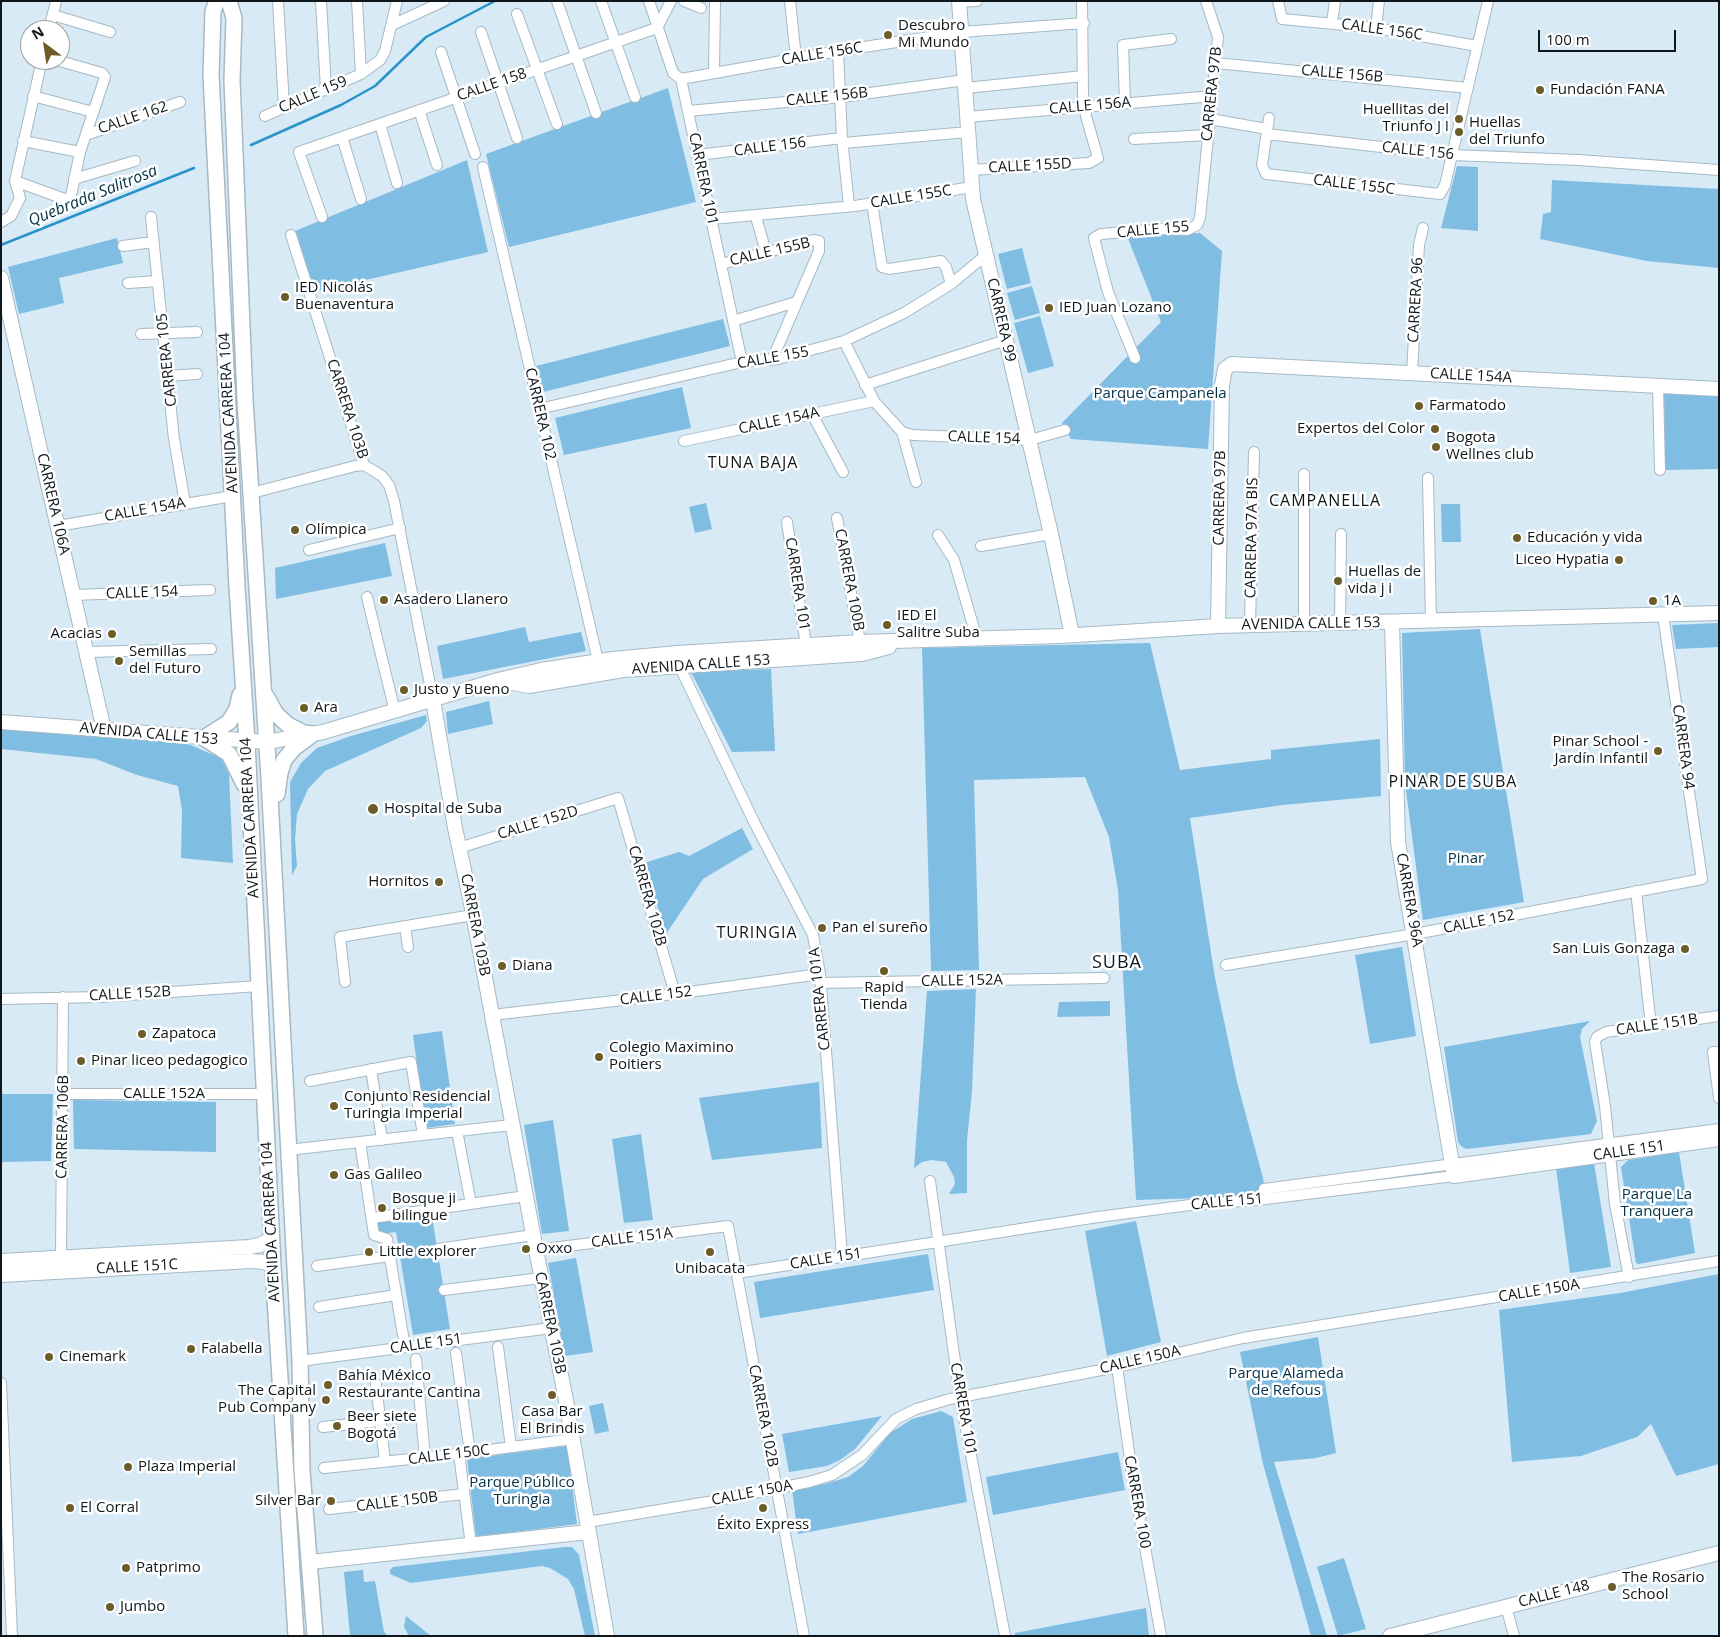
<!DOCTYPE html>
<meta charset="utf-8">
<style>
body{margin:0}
#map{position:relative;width:1720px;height:1637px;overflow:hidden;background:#d7eaf6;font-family:"Open Sans",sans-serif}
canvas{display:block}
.frame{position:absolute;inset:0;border:2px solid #10171b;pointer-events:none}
.north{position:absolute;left:20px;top:20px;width:50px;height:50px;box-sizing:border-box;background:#fff;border:1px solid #9fa2a4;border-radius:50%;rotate:329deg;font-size:14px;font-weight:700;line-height:20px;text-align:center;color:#10171b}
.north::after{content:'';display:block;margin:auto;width:18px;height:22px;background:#6b5c29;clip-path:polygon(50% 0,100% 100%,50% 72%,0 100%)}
.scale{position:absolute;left:1538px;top:30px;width:138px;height:22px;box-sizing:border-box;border:2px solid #10171b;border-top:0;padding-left:6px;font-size:15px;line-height:18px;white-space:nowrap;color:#10171b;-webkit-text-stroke:4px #fff;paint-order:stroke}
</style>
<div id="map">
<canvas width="1720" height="1637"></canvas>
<div class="frame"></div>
<div class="north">N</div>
<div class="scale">100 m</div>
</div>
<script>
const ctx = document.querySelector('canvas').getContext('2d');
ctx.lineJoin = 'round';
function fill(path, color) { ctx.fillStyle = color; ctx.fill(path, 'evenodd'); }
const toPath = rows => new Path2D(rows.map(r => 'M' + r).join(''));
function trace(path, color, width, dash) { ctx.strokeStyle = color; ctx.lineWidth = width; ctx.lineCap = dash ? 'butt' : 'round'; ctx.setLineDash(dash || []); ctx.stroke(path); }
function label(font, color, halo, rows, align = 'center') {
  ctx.font = font + ' "Open Sans",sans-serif'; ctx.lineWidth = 5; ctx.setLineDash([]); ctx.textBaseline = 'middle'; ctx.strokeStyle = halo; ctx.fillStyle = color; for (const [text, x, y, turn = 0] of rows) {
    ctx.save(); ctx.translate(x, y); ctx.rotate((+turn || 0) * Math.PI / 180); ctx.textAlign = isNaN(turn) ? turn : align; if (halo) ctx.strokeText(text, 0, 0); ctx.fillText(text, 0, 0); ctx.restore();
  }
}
const green = toPath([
 [668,88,696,202,509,247,486,154],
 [467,160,488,252,313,292,295,231],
 [1457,166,1478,167,1478,231,1441,228],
 [1552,180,1719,189,1719,268,1647,261,1540,239,1543,214,1551,212],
 [1200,233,1222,251,1208,449,1071,439,1062,423,1161,322,1127,236],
 [117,238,123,263,59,278,64,303,19,314,8,267],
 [1022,248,1031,283,1007,289,998,254],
 [1032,286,1040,313,1015,320,1007,293],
 [1040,316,1054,366,1028,373,1014,323],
 [723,319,730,346,543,392,536,366],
 [682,387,691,428,564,455,555,418],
 [1664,392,1719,395,1719,469,1665,470],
 [706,503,712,529,695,533,689,507],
 [1441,504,1460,504,1461,542,1442,542],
 [385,543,392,576,276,599,275,568],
 [1719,623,1719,647,1676,649,1672,625],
 [525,627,529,642,581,632,586,651,443,679,437,646],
 [1480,629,1524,902,1423,920,1405,783,1402,633],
 [1150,643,1180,770,1271,759,1271,750,1380,739,1381,796,1283,805,1190,818,1215,978,1237,1082,1263,1178,1266,1196,1136,1200,1118,890,1109,837,1085,777,974,780,979,970,931,971,922,648],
 [771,669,775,751,732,752,691,672],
 [489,701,493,724,448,734,446,712],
 [426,715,427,721,421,728,325,771,308,789,297,814,295,840,297,866,292,875,290,782,301,763,317,748,351,736],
 [1,727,188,744,221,758,229,774,233,863,181,858,182,810,178,786,137,775,96,759,1,749],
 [742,828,753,849,703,879,666,934,644,863,679,852,689,856],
 [1402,947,1416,1036,1370,1044,1355,955],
 [976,989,972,1091,967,1140,967,1193,949,1194,955,1184,954,1177,946,1162,932,1160,922,1162,914,1168,927,991],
 [1110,1001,1110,1016,1057,1017,1059,1002],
 [1590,1021,1582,1029,1580,1037,1597,1121,1591,1134,1467,1149,1462,1147,1458,1142,1444,1047],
 [442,1031,455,1124,426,1128,413,1035],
 [819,1082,822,1148,712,1160,699,1098],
 [1,1094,53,1094,51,1161,1,1162],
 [73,1100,216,1102,216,1152,74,1149],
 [553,1120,569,1231,542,1234,524,1125],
 [641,1134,653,1220,624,1223,612,1139],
 [1679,1152,1695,1253,1639,1264,1636,1263,1621,1167,1628,1160],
 [1594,1163,1611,1267,1570,1273,1556,1168],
 [431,1210,450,1329,413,1335,396,1232,374,1235,372,1218],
 [1136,1221,1161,1342,1107,1356,1085,1231],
 [928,1254,934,1290,760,1318,754,1282],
 [576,1258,593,1352,565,1356,548,1263],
 [1719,1274,1719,1464,1676,1476,1651,1424,1637,1437,1581,1456,1512,1462,1499,1310,1620,1293],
 [1318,1337,1336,1453,1316,1458,1274,1462,1327,1636,1311,1636,1263,1464,1240,1352],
 [603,1403,609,1431,595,1434,589,1406],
 [941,1411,953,1417,967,1502,798,1534,792,1490,825,1484,848,1477,863,1466,890,1433,912,1419],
 [882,1416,855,1449,840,1460,827,1466,789,1472,782,1434],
 [567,1446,577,1524,476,1537,467,1459],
 [1118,1452,1125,1490,993,1515,986,1477],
 [565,1547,572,1547,579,1555,595,1636,585,1636,574,1589,568,1579,550,1568,542,1566,411,1583,390,1574,390,1570,393,1567],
 [1344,1558,1366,1629,1338,1636,1317,1567],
 [363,1570,364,1582,375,1581,384,1632,388,1636,350,1636,344,1572],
 [1146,1608,1149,1636,1015,1636,1015,1633],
 [406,1616,431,1636,409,1636,404,1627]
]);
const stream = toPath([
 [251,145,341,105,375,86,426,37,495,1],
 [1,245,194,168]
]);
const street = toPath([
 [278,1,284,107],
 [321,1,326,90],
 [357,1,361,74],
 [557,1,596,113],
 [601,1,635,97],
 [649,1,673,73,681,79,742,362],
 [684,1,701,8],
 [790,1,796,58],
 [1278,1,1282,19,1376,28,1477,46],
 [959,2,977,1],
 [517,14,557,124],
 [53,15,110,32],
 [1332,23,1335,1],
 [392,25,444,1],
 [1376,28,1379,1],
 [49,30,56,1],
 [481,32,517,138],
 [838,51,842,138,849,206],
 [441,52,475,154],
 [1216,63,1468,88],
 [714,73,715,1],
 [681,79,838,51,962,32,1084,23],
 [966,88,1083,76],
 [33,96,93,112],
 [1125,103,1123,45,1171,39],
 [419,110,437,165],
 [688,111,841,97,965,80],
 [265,116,361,74,380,60,385,51,397,1],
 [967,117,1213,96],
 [1269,118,1262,165,1266,174,1440,194,1445,185,1488,1],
 [1210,119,1267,129],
 [380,124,397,183],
 [1267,134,1452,155,1578,160,1719,170],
 [86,135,180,102],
 [342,137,361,199],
 [1134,139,1209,135],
 [23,141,80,152],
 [843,143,968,132],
 [697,155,842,138],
 [483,167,598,661],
 [971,170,1089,163,1098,158,1086,116,1083,95,1082,1],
 [74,179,135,161],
 [15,181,70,201,80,152,105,77,102,73,56,60],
 [872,203,882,267,889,269,941,261,946,267,951,284],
 [151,217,174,439,185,503],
 [322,217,299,152,657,28,671,1],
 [756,217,766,252],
 [712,219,855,206,972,187],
 [1,222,11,216,20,198,15,181,42,60],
 [291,235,364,465],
 [123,246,153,242],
 [721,264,814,240,819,241,819,251,772,360],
 [128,283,158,281],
 [733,321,796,302],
 [141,334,197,332],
 [844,341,874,401,902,432,916,482],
 [1135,358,1108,292,1094,238,1101,234,1162,229,1187,230,1197,225,1200,218,1218,37,1206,1],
 [1412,373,1419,245,1423,228],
 [169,376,197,374],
 [865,385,1006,340],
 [1658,386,1660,470],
 [539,409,742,362,778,359,844,341,904,313,951,284,986,255],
 [812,414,843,472],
 [902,432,913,435,1030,440,1065,430],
 [684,441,874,401],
 [1428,478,1431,622],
 [252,493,355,466,364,465,382,476,389,485,394,501,433,700],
 [837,518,860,642],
 [787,522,806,645],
 [58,526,232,496],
 [938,535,954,560,977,639],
 [981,546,1051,534],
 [309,550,400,528],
 [73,595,210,590],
 [367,597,395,712],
 [1340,623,1341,534],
 [1304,624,1304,474],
 [1250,625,1254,452],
 [86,652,211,649],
 [677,661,755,824,813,935,820,974,842,1256],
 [459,848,618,798,675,994],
 [1636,891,1651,1026],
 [405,926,408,947],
 [1226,965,1415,934,1702,879,1663,615],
 [345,982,340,937,473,915],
 [820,983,1104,978],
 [1,999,100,997,258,986],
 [492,1015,675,994,820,974],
 [1719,1052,1713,1052,1719,1098],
 [371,1069,382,1140],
 [310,1081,411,1062,423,1135],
 [64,1094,264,1094],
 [457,1131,471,1204],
 [360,1142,374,1235,387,1239,405,1347],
 [288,1150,512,1125],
 [930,1181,960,1397,1005,1636],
 [1264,1189,1719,1129],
 [372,1218,526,1196],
 [438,1249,533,1235],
 [536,1250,728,1226,804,1636],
 [61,1257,63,997],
 [317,1266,390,1256],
 [737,1273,1098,1217,1190,1205,1257,1200,1454,1176],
 [1629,1277,1615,1204,1605,1106,1595,1042,1597,1037,1606,1032,1719,1016],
 [444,1290,541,1278],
 [319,1307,396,1295],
 [498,1347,511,1447],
 [456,1353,470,1453],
 [416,1359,425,1458],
 [300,1361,551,1328],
 [1117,1367,1134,1487,1161,1636],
 [1,1383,12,1636],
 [376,1384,385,1462],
 [323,1427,380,1421],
 [459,1454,471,1545],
 [324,1468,459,1454,573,1439],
 [329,1509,464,1494],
 [587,1522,714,1501,809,1482,832,1475,862,1455,896,1419,916,1409,950,1399,1117,1367,1243,1338,1719,1261],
 [1506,1606,1514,1636]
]);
const secondary = toPath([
 [959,1,973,199,1051,534,1072,635],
 [1,278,104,730],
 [1392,623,1398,842,1454,1176,1719,1139],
 [1218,626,1222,385,1225,369,1232,364,1719,389],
 [502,681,529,686,623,670,862,654,889,647],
 [433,700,455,828,471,903,536,1250,565,1395,607,1636],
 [1,722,267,742,323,732,498,680,541,670,613,659,677,653,860,642,1061,636,1218,626,1719,613],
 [1,1261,249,1247,260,1245,271,1239],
 [1,1275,251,1261,264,1262,273,1266],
 [310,1562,588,1532],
 [1390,1636,1719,1553]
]);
const primary = toPath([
 [217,1,213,11,211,75,237,587,247,742,273,1266,296,1636],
 [229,1,234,18,232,80,245,400,269,778,300,1361,302,1471,315,1636],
 [266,696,276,714,288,725,304,733,313,734],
 [204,738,229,754,244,784],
 [204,738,229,722,237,709,240,695],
 [277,794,280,773,284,760,294,748,313,734]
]);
const markers = [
 [888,35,5,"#6b5c29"],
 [1540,90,5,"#6b5c29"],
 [1459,119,5,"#6b5c29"],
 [1459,132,5,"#6b5c29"],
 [285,297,5,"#6b5c29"],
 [1049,308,5,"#6b5c29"],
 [1419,406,5,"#6b5c29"],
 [1435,429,5,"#6b5c29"],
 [1436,447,5,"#6b5c29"],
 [295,530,5,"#6b5c29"],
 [1517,538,5,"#6b5c29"],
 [1619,560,5,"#6b5c29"],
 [1338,581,5,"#6b5c29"],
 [384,600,5,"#6b5c29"],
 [1653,601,5,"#6b5c29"],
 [887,625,5,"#6b5c29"],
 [112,634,5,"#6b5c29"],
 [119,661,5,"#6b5c29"],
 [404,690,5,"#6b5c29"],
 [304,708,5,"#6b5c29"],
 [1658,751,5,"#6b5c29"],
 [373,809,6,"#6b5c29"],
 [439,882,5,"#6b5c29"],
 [822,928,5,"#6b5c29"],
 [1685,949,5,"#6b5c29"],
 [502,966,5,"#6b5c29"],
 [884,971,5,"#6b5c29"],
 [142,1034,5,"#6b5c29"],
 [599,1057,5,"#6b5c29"],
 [81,1061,5,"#6b5c29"],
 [334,1106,5,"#6b5c29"],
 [334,1175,5,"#6b5c29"],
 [382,1208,5,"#6b5c29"],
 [526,1249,5,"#6b5c29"],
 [369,1252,5,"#6b5c29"],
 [710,1252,5,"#6b5c29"],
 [191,1349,5,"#6b5c29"],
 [49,1357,5,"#6b5c29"],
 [328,1385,5,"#6b5c29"],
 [552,1395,5,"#6b5c29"],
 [326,1400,5,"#6b5c29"],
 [337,1426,5,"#6b5c29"],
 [128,1467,5,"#6b5c29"],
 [331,1501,5,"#6b5c29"],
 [70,1508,5,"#6b5c29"],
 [763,1508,5,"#6b5c29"],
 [126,1568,5,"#6b5c29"],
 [1612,1587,5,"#6b5c29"],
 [110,1607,5,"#6b5c29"]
];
const poiNames = [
 ["Descubro",898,26],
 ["Mi Mundo",898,43],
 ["Fundación FANA",1550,90],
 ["Huellitas del",1449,110,"right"],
 ["Triunfo J I",1449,127,"right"],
 ["Huellas",1469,123],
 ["del Triunfo",1469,140],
 ["IED Nicolás",295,288],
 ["Buenaventura",295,305],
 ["IED Juan Lozano",1059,308],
 ["Farmatodo",1429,406],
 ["Expertos del Color",1425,429,"right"],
 ["Bogota",1446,438],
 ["Wellnes club",1446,455],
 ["Olímpica",305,530],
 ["Educación y vida",1527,538],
 ["Liceo Hypatia",1609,560,"right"],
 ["Huellas de",1348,572],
 ["vida j i",1348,589],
 ["Asadero Llanero",394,600],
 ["1A",1663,601],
 ["IED El",897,616],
 ["Salitre Suba",897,633],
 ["Acacias",102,634,"right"],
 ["Semillas",129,652],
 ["del Futuro",129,669],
 ["Justo y Bueno",414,690],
 ["Ara",314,708],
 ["Pinar School -",1648,742,"right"],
 ["Jardín Infantil",1648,759,"right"],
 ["Hospital de Suba",384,809],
 ["Hornitos",429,882,"right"],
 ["Pan el sureño",832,928],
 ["San Luis Gonzaga",1675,949,"right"],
 ["Diana",512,966],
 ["Rapid",884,988,"center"],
 ["Tienda",884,1005,"center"],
 ["Zapatoca",152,1034],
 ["Colegio Maximino",609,1048],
 ["Poitiers",609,1065],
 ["Pinar liceo pedagogico",91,1061],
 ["Conjunto Residencial",344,1097],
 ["Turingia Imperial",344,1114],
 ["Gas Galileo",344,1175],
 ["Bosque ji",392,1199],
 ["bilingue",392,1216],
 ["Oxxo",536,1249],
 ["Little explorer",379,1252],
 ["Unibacata",710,1269,"center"],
 ["Falabella",201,1349],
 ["Cinemark",59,1357],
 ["Bahía México",338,1376],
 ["Restaurante Cantina",338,1393],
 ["The Capital",316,1391,"right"],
 ["Pub Company",316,1408,"right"],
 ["Casa Bar",552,1412,"center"],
 ["El Brindis",552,1429,"center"],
 ["Beer siete",347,1417],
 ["Bogotá",347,1434],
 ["Plaza Imperial",138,1467],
 ["Silver Bar",321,1501,"right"],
 ["El Corral",80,1508],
 ["Éxito Express",763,1525,"center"],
 ["Patprimo",136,1568],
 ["The Rosario",1622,1578],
 ["School",1622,1595],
 ["Jumbo",120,1607]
];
const streetNames = [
 ["CALLE 156C",1382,30,8],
 ["CALLE 156C",822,54,-9],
 ["CALLE 156B",1342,74,5],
 ["CALLE 158",492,85,-19],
 ["CARRERA 97B",1212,94,-84],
 ["CALLE 159",313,95,-23],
 ["CALLE 156B",827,97,-6],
 ["CALLE 156A",1090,106,-5],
 ["CALLE 162",133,118,-19],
 ["CALLE 156",770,147,-7],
 ["CALLE 156",1418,151,6],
 ["CALLE 155D",1030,166,-3],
 ["CARRERA 101",703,179,78],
 ["CALLE 155C",1354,185,7],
 ["CALLE 155C",911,197,-9],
 ["CALLE 155",1153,230,-5],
 ["CALLE 155B",770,252,-13],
 ["CARRERA 96",1416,300,-87],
 ["CARRERA 99",1001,320,77],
 ["CALLE 155",773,358,-10],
 ["CARRERA 105",167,360,-96],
 ["CALLE 154A",1471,376,3],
 ["CARRERA 103B",347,409,72],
 ["AVENIDA CARRERA 104",229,413,-93],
 ["CARRERA 102",540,414,77],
 ["CALLE 154A",779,421,-12],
 ["CALLE 154",984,438,2],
 ["CARRERA 97B",1220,498,-89],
 ["CARRERA 106A",53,504,77],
 ["CALLE 154A",145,510,-10],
 ["CARRERA 97A BIS",1252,538,-89],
 ["CARRERA 100B",849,580,79],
 ["CARRERA 101",797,584,81],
 ["CALLE 154",142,593,-2],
 ["AVENIDA CALLE 153",1311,624,-1],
 ["AVENIDA CALLE 153",701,665,-4],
 ["AVENIDA CALLE 153",149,734,5],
 ["CARRERA 94",1683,747,82],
 ["AVENIDA CARRERA 104",250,818,-93],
 ["CALLE 152D",538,823,-17],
 ["CARRERA 102B",647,896,74],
 ["CARRERA 96A",1409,900,80],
 ["CALLE 152",1479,922,-11],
 ["CARRERA 103B",475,925,79],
 ["CALLE 152A",962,981,-1],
 ["CALLE 152B",130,994,-3],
 ["CALLE 152",656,996,-7],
 ["CARRERA 101A",820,999,-96],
 ["CALLE 151B",1657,1025,-8],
 ["CALLE 152A",164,1094],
 ["CARRERA 106B",63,1127,-89],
 ["CALLE 151",1629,1151,-8],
 ["CALLE 151",1227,1202,-5],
 ["AVENIDA CARRERA 104",271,1222,-93],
 ["CALLE 151A",632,1238,-7],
 ["CALLE 151",826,1259,-9],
 ["CALLE 151C",137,1267,-3],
 ["CALLE 150A",1539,1291,-9],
 ["CARRERA 103B",550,1323,78],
 ["CALLE 151",426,1344,-8],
 ["CALLE 150A",1140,1360,-13],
 ["CARRERA 101",963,1409,80],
 ["CARRERA 102B",763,1416,79],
 ["CALLE 150C",449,1455,-7],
 ["CALLE 150A",752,1493,-11],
 ["CALLE 150B",397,1502,-7],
 ["CARRERA 100",1137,1502,80],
 ["CALLE 148",1554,1594,-14]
];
const parkNames = [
 ["Parque Campanela",1160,394],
 ["Pinar",1466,859],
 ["Parque La",1657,1195],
 ["Tranquera",1657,1212],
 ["Parque Alameda",1286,1374],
 ["de Refous",1286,1391],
 ["Parque Público",522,1483],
 ["Turingia",522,1500]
];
const waterNames = [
 ["Quebrada Salitrosa",93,196,-22]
];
const neighbourhoodNames = [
 ["TUNA BAJA",753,463],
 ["CAMPANELLA",1325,501],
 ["PINAR DE SUBA",1453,782],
 ["TURINGIA",757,933]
];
const quarterNames = [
 ["SUBA",1117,963]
];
fill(green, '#7fbde2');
trace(stream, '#2994c9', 2.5);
trace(street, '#a6b9c4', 12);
trace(secondary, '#a6b9c4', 16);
trace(primary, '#a6b9c4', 18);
trace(street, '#fff', 10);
trace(secondary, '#fff', 14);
trace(primary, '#fff', 15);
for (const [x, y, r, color] of markers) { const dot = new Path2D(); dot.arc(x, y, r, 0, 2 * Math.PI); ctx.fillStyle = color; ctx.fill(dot); trace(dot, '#fff', 2); }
label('15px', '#10171b', '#fff', poiNames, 'left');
label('15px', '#10171b', '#fff', streetNames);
label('15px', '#033147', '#fff', parkNames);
label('italic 16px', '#012f45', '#fff', waterNames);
ctx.letterSpacing = '1px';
label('16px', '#10171b', '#fff', neighbourhoodNames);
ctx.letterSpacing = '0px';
ctx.letterSpacing = '1px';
label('18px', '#10171b', '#fff', quarterNames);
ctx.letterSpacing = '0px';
</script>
